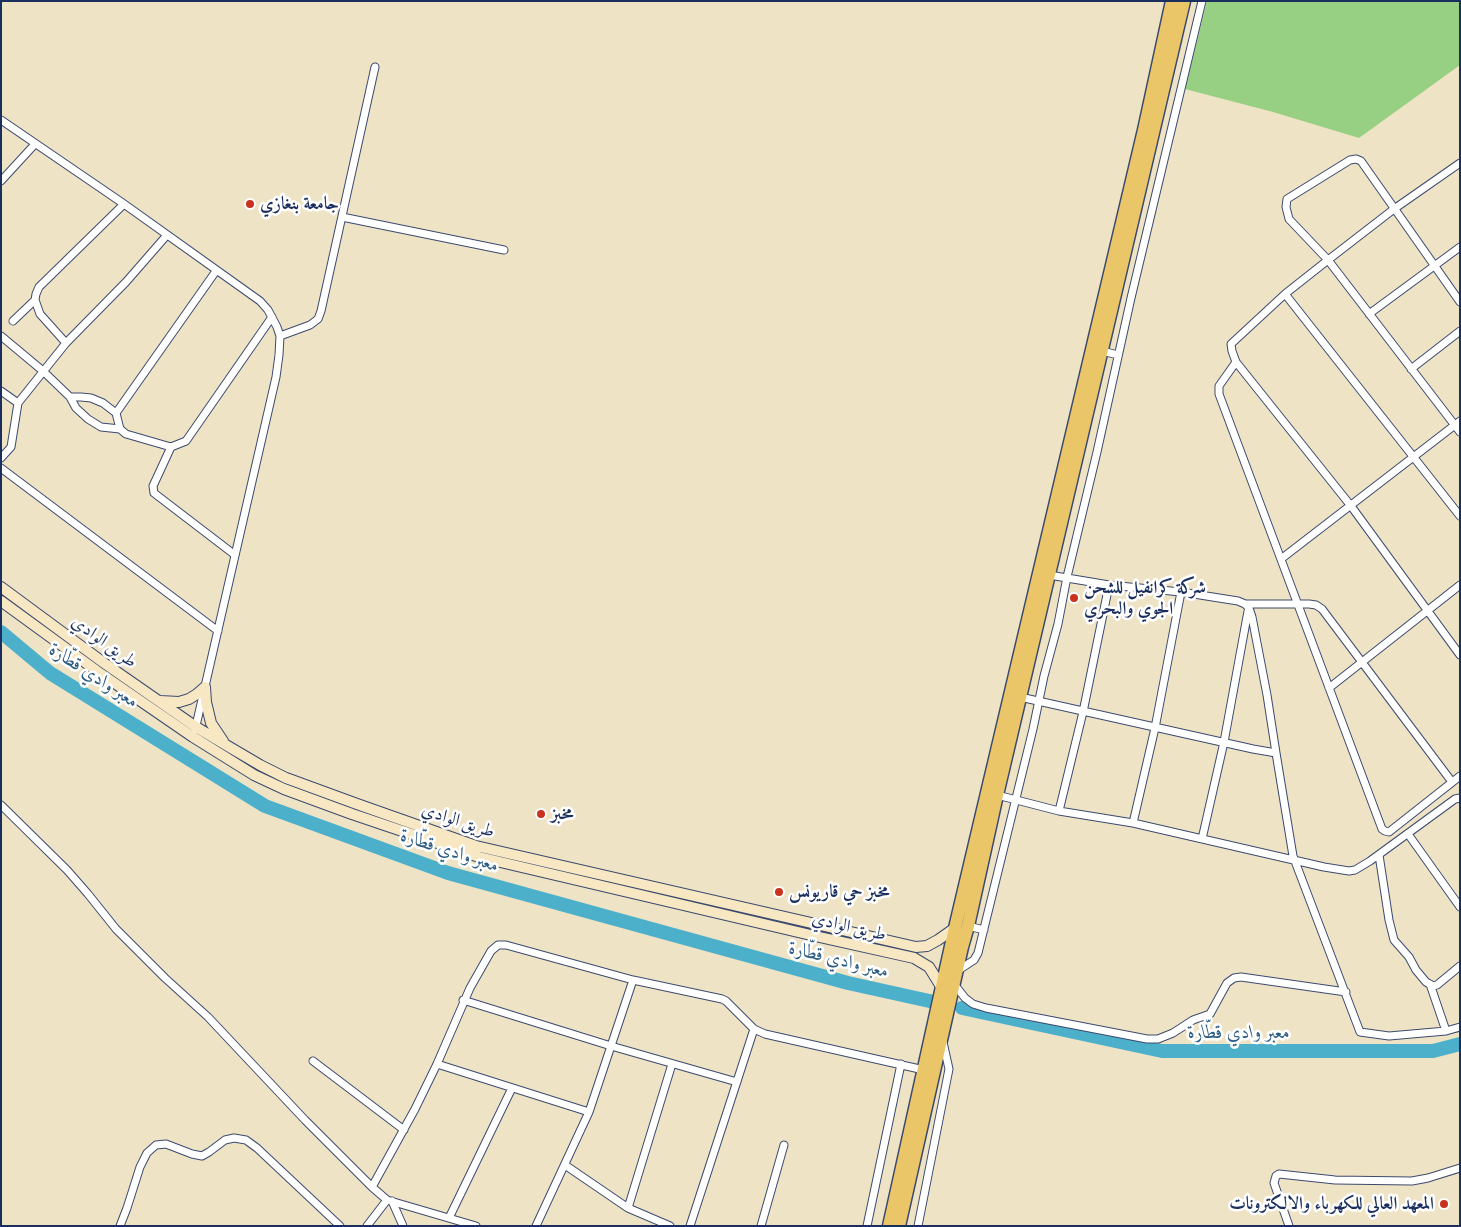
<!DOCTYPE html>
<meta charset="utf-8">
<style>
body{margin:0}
#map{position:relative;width:1461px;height:1227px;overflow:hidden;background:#efe3c6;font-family:"EB Garamond",serif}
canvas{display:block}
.frame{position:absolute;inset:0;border:2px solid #1b2f5e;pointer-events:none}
</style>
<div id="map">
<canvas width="1461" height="1227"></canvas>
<div class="frame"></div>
</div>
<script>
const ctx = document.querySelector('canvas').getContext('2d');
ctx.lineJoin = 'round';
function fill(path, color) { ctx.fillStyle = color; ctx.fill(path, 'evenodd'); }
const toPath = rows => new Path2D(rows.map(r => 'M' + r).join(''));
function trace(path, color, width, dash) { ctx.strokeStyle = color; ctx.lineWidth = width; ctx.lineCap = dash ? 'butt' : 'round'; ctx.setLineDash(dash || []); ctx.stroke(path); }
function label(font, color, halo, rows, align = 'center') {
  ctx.font = font + ' "EB Garamond",Amiri,serif'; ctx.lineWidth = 5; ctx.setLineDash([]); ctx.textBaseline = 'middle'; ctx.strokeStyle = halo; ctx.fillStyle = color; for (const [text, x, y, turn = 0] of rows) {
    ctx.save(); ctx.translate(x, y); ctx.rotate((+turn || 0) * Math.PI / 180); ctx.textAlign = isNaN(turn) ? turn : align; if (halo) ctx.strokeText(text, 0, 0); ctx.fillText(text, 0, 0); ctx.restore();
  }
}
const green = toPath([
 [1207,1,1460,1,1460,65,1359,138,1273,112,1185,89]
]);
const river = toPath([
 [1,632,50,673,265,806,448,873,848,983,934,1002],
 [962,1008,1162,1051,1433,1051,1460,1044]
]);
const street = toPath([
 [1,120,124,204,260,301,268,310,277,327,280,336,279,355,276,377,195,730],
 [1460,163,1394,209,1328,260,1285,294,1231,344,1232,351,1236,362,1351,506,1460,655],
 [1,181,35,144],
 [342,217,504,250],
 [1285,294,1460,516],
 [1460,302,1361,161,1356,159,1350,160,1287,199,1286,207,1289,219,1328,260,1460,432],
 [1369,314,1460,247],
 [13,321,35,300],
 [1,336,43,371,70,397,76,408,88,419,101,427,120,429,126,434,171,447,186,441,272,317],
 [280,336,310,325,318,319,321,311,375,67],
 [66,343,40,314,35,300,36,294,39,287,124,204],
 [1102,351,1118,355],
 [1236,362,1219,386,1219,394,1382,829,1385,831,1389,832,1460,776],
 [1411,369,1460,331],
 [1,391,18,403],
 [70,397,81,397,91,398,103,403,116,413],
 [120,429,116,413,216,271],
 [171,447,153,486,154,493,235,555],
 [1,458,11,447,18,403,66,343,126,282,167,235],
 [1,468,218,631],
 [1281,559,1460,421],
 [1049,575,1109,585,1181,592,1238,601,1245,604,1249,608,1252,617,1267,695,1276,753,1293,856,1360,1032,1389,1036,1446,1031,1460,1027],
 [1245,604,1309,604,1316,605,1322,609,1452,782],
 [1329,688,1460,585],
 [1020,697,1253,749,1276,753],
 [997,795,1059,811,1133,823,1324,867,1349,871,1355,870,1370,861,1455,799,1460,798],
 [1,805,67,870,88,894,116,929,165,978,208,1017,305,1120,372,1187,387,1200],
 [1059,811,1083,712,1109,585],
 [1133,823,1155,728,1181,592],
 [1408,834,1460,907],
 [1202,839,1224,742,1248,611],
 [1379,855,1389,920,1394,940,1409,957,1416,970,1426,982,1433,986,1437,985,1460,966],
 [968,926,984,930],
 [957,971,974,960,978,953,1033,729,1044,676,1058,624,1067,577,1097,452,1131,298,1202,1],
 [954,984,965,998,973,1004,986,1008,1147,1039,1158,1039,1173,1033,1193,1020,1210,1014,1227,983,1234,978,1241,977,1346,992],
 [1430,984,1446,1031],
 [463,1000,611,1046,737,1082],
 [313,1061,404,1130],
 [437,1064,589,1112],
 [565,1165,628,1208,670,1226],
 [372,1187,415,1109,437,1064,470,988,491,951,498,945,506,945,633,980,722,999,726,1001,754,1029,765,1034,924,1070],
 [392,1201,403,1226],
 [628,1208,672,1064],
 [449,1218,512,1088],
 [120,1226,127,1208,140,1167,147,1153,156,1145,166,1144,192,1154,202,1156,209,1152,225,1140,234,1138,246,1140,257,1148,340,1226],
 [367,1226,387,1200,476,1226],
 [536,1226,589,1112,633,980],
 [690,1226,754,1029],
 [761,1226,784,1145],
 [867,1226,901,1064],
 [918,1226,949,1069,943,1042],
 [1289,1226,1274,1183,1276,1176,1279,1174,1335,1180,1412,1181,1428,1178,1460,1168]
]);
const secondary = toPath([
 [1,587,104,663,196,727,231,748,260,765,286,778,357,804,476,846,916,947,927,946,938,940,955,928],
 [1,601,97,671,193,737,254,775,284,789,352,814,479,857,815,936,914,958,929,967,942,988],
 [205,687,206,702,211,723,223,741],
 [160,701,179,702,189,699,197,694,205,687]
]);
const highway = toPath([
 [889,1226,955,928,1144,130,1172,1],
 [899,1226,962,947,968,926,997,795,1184,1]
]);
const markers = [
 [250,204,5,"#c8321e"],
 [1074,598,5,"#c8321e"],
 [541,814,5,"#c8321e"],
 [779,892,5,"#c8321e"],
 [1444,1204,5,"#c8321e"]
];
const poiNames = [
 ["جامعة بنغازي",260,204],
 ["شركة كرانفيل للشحن",1084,588],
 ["الجوي والبحري",1084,609],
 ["مخبز",551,814],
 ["مخبز حي قاريونس",789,892],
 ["المعهد العالي للكهرباء والالكترونات",1434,1204,"right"]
];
const streetNames = [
 ["طريق الوادي",104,642,36],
 ["طريق الوادي",458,821,18],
 ["طريق الوادي",849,927,13]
];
const waterNames = [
 ["معبر وادي قطّارة",94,676,33],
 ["معبر وادي قطّارة",450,851,18],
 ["معبر وادي قطّارة",839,960,14],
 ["معبر وادي قطّارة",1239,1033]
];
fill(green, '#97d082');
trace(river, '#4cb0cb', 14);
trace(street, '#3b4a6e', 9);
trace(secondary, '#3b4a6e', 12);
trace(highway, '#3b4a6e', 15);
trace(street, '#fff', 7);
trace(secondary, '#f7e8c3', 10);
trace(highway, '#ebc669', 12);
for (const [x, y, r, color] of markers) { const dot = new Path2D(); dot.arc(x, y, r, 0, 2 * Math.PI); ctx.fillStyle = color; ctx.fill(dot); trace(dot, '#fff', 2); }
label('bold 18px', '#1b2f5e', '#fff', poiNames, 'left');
label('18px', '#1b2f5e', '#fff', streetNames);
label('italic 19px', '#2c5c84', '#fff', waterNames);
</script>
